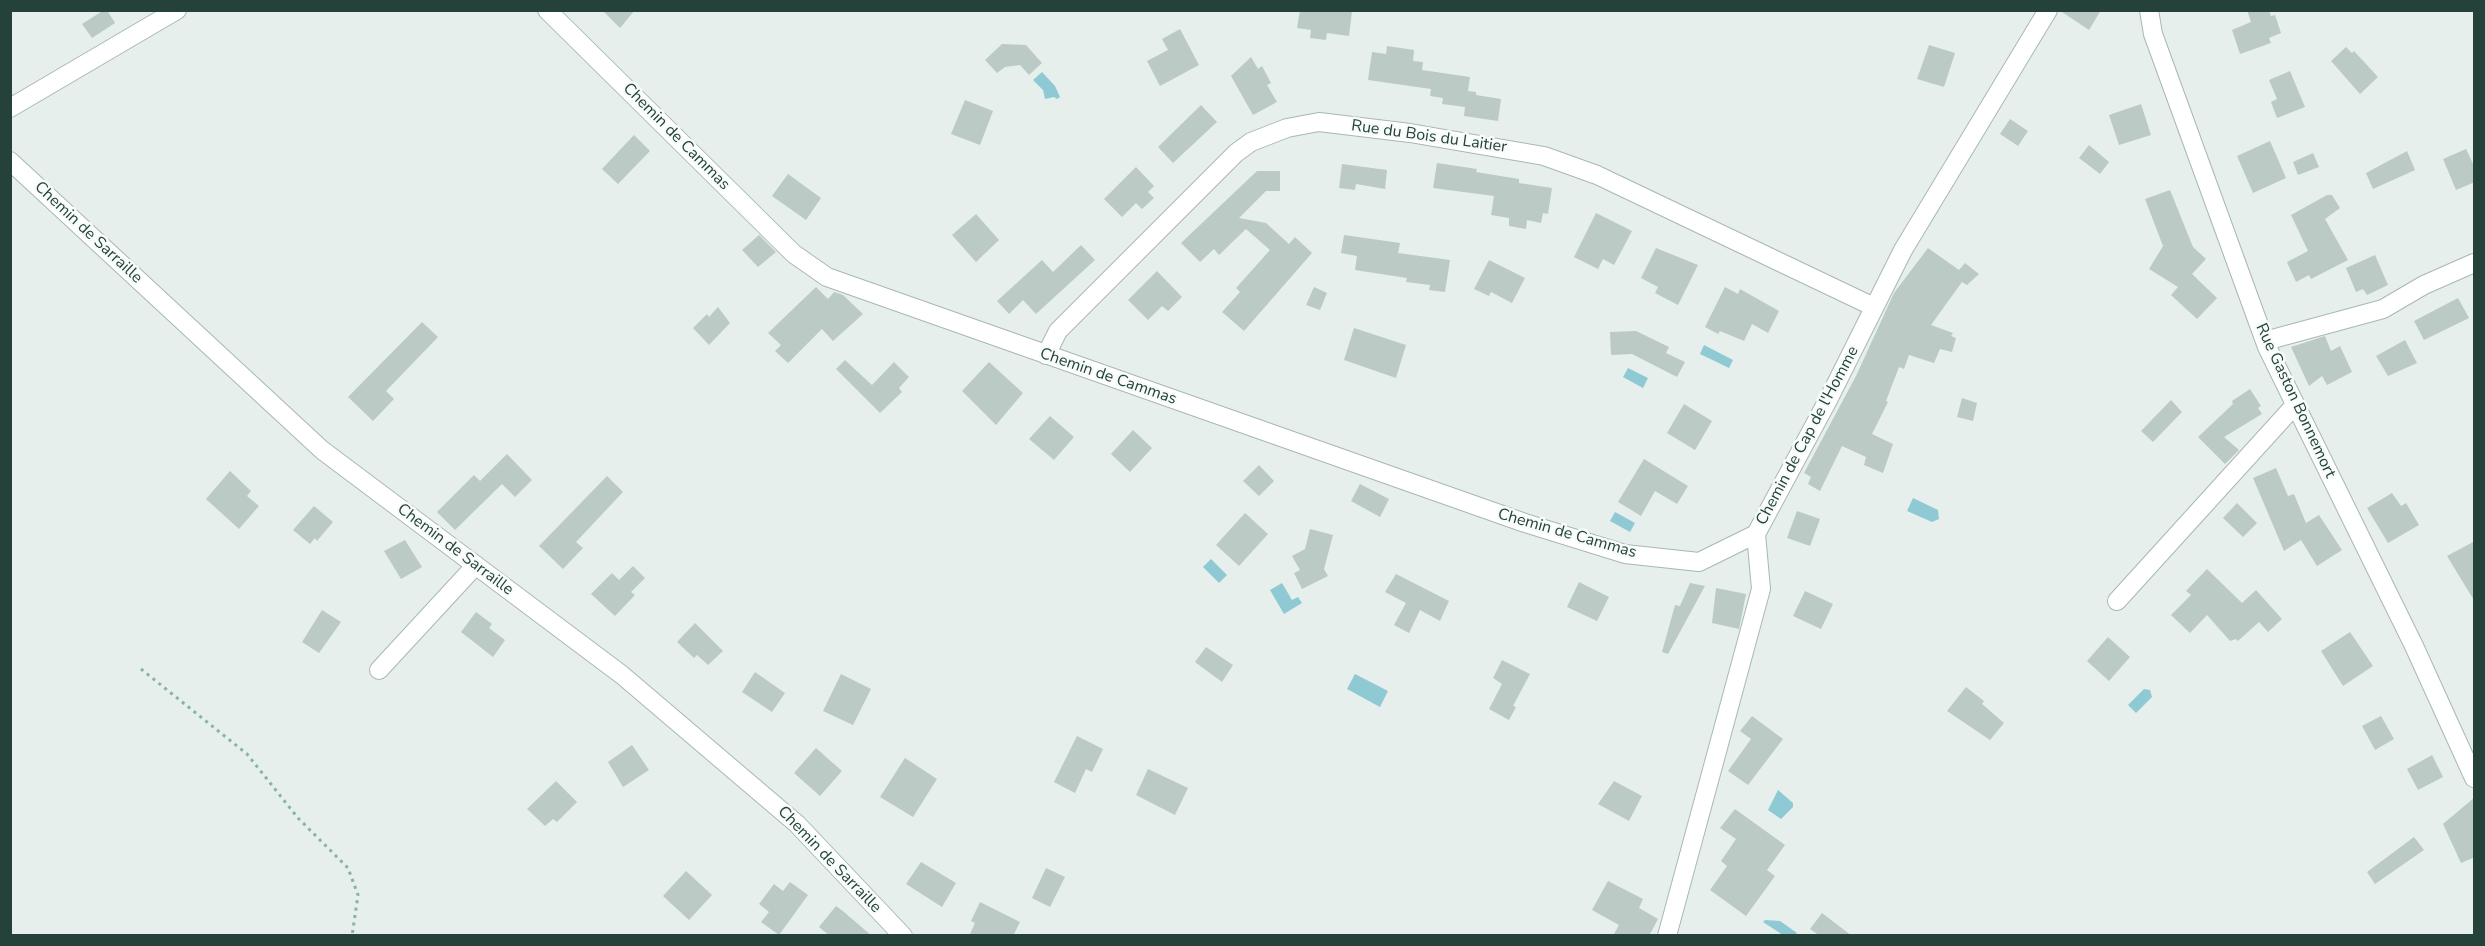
<!DOCTYPE html>
<style>
body{margin:0}
#map{position:relative;width:2485px;height:946px;overflow:hidden;background:#e6efeb;font-family:"Nunito Sans",sans-serif}
canvas{display:block}
.frame{position:absolute;inset:0;border:12px solid #24423a;pointer-events:none}
</style>
<div id="map">
<canvas width="2485" height="946"></canvas>
<div class="frame"></div>
</div>
<script>
const ctx = document.querySelector('canvas').getContext('2d');
ctx.lineJoin = 'round';
function fill(path, color) { ctx.fillStyle = color; ctx.fill(path, 'evenodd'); }
const toPath = rows => new Path2D(rows.map(r => 'M' + r).join(''));
function trace(path, color, width, dash) { ctx.strokeStyle = color; ctx.lineWidth = width; ctx.lineCap = dash ? 'butt' : 'round'; ctx.setLineDash(dash || []); ctx.stroke(path); }
function label(font, color, halo, rows, align = 'center') {
  ctx.font = font + ' "Nunito Sans",sans-serif'; ctx.lineWidth = 5; ctx.setLineDash([]); ctx.textBaseline = 'middle'; ctx.strokeStyle = halo; ctx.fillStyle = color; for (const [text, x, y, turn = 0] of rows) {
    ctx.save(); ctx.translate(x, y); ctx.rotate((+turn || 0) * Math.PI / 180); ctx.textAlign = isNaN(turn) ? turn : align; if (halo) ctx.strokeText(text, 0, 0); ctx.fillText(text, 0, 0); ctx.restore();
  }
}
const water = toPath([
 [1042,72,1055,86,1060,97,1057,99,1054,97,1045,99,1043,90,1033,80],
 [1704,345,1733,360,1729,368,1700,354],
 [1628,368,1648,378,1643,388,1623,377],
 [1913,498,1938,510,1939,519,1932,522,1907,511],
 [1615,512,1635,523,1630,532,1610,521],
 [1211,559,1227,575,1219,583,1203,567],
 [1282,583,1292,600,1298,597,1302,603,1284,614,1270,590],
 [1355,674,1388,691,1380,707,1347,689],
 [2144,689,2150,690,2152,697,2136,713,2128,705],
 [1778,790,1793,803,1793,807,1781,819,1768,810],
 [1765,920,1780,921,1797,933,1795,935,1783,935,1763,922]
]);
const building = toPath([
 [104,10,107,10,115,23,92,38,82,24],
 [602,10,635,10,620,28],
 [1300,10,1352,11,1349,36,1327,33,1326,40,1310,38,1311,30,1297,28],
 [2059,10,2101,10,2089,30],
 [2247,10,2269,10,2271,16,2275,15,2281,33,2269,38,2271,43,2240,54,2232,30,2251,22],
 [1180,29,1199,65,1160,86,1147,61,1168,50,1162,39],
 [1002,44,1026,45,1042,63,1029,75,1020,65,1005,67,997,73,985,60],
 [1929,45,1955,53,1944,87,1917,79],
 [1387,46,1414,50,1413,61,1423,62,1422,70,1470,77,1468,91,1476,92,1476,95,1501,99,1498,121,1464,116,1465,107,1442,104,1443,98,1430,96,1431,89,1368,80,1372,52,1386,54],
 [2346,47,2352,53,2354,51,2378,77,2360,94,2331,61],
 [1251,57,1258,69,1262,66,1271,83,1267,85,1277,102,1253,115,1231,76],
 [2290,71,2305,107,2277,118,2271,102,2277,99,2269,80],
 [965,100,993,111,980,145,951,134],
 [2141,104,2151,135,2119,145,2109,115],
 [1201,105,1217,122,1173,163,1158,147],
 [2010,119,2028,131,2018,146,2000,134],
 [634,135,650,151,618,184,602,169],
 [2270,141,2286,178,2253,193,2237,156],
 [2089,145,2109,162,2100,174,2079,158],
 [2466,149,2475,168,2475,182,2456,190,2443,159],
 [2407,151,2415,170,2373,189,2366,173],
 [2313,153,2319,167,2298,175,2293,162],
 [1437,163,1477,169,1476,172,1519,179,1519,183,1552,188,1548,214,1543,213,1541,223,1527,220,1526,229,1509,226,1509,218,1491,215,1494,196,1433,188],
 [1342,164,1387,170,1385,189,1356,184,1355,190,1339,188],
 [1136,167,1154,186,1148,192,1154,198,1142,209,1136,203,1122,217,1104,199],
 [1257,171,1280,171,1280,191,1266,191,1239,218,1266,223,1289,244,1295,237,1312,253,1244,331,1222,312,1240,292,1236,288,1270,250,1246,229,1219,255,1214,249,1200,262,1181,243],
 [788,174,821,198,806,220,772,196],
 [2170,190,2193,247,2206,259,2192,274,2217,298,2197,319,2171,295,2178,287,2149,269,2163,246,2145,199],
 [2327,195,2332,195,2340,208,2325,219,2348,260,2311,279,2309,275,2296,282,2287,262,2308,251,2291,215],
 [1596,213,1632,231,1614,265,1603,259,1598,269,1574,257],
 [976,214,999,240,976,262,952,235],
 [759,235,776,252,758,267,742,250],
 [1344,235,1400,243,1398,253,1450,260,1445,292,1429,290,1430,285,1406,282,1407,278,1355,270,1357,256,1341,253],
 [1081,245,1095,260,1036,314,1023,300,1009,314,997,301,1042,260,1053,272],
 [1656,248,1698,265,1678,305,1655,293,1658,287,1641,278],
 [1928,248,1959,270,1965,263,1979,274,1967,285,1962,282,1931,325,1953,333,1951,336,1956,338,1952,352,1940,349,1934,363,1909,355,1904,369,1899,367,1886,401,1888,402,1872,434,1893,444,1883,473,1864,465,1866,457,1842,446,1820,491,1808,484,1811,477,1804,473,1856,376,1894,293],
 [2375,255,2388,285,2367,295,2363,289,2356,292,2346,268],
 [1489,260,1525,278,1512,303,1491,292,1489,296,1474,289],
 [1157,271,1182,297,1168,311,1162,306,1148,320,1128,300],
 [816,287,828,299,834,292,843,295,863,314,833,341,822,329,788,363,775,351,781,345,768,333],
 [1314,287,1327,293,1320,310,1306,305],
 [1725,287,1738,294,1740,289,1779,311,1768,333,1752,324,1744,341,1720,331,1718,334,1705,327],
 [2458,298,2469,318,2424,340,2414,321],
 [718,307,730,323,709,345,693,328,707,314,709,317],
 [422,322,438,337,386,391,394,399,373,421,348,397],
 [1354,328,1406,345,1396,378,1344,360],
 [1636,331,1669,347,1666,353,1685,362,1677,377,1632,354,1611,355,1610,332],
 [2325,336,2331,351,2340,346,2352,372,2327,385,2322,376,2309,386,2291,347],
 [2405,340,2417,363,2388,376,2376,356],
 [845,360,872,385,894,362,909,377,899,388,902,392,880,413,836,369],
 [989,362,1023,393,996,425,962,391],
 [2250,389,2261,406,2258,408,2262,414,2224,437,2239,450,2225,464,2198,437,2233,404,2232,401],
 [1962,398,1977,403,1973,421,1957,417],
 [2171,400,2182,412,2153,442,2141,431],
 [1684,404,1712,421,1695,450,1667,433],
 [1050,416,1074,437,1054,460,1029,439],
 [1133,430,1152,448,1130,472,1111,454],
 [507,454,532,480,515,497,502,484,455,530,437,512,474,475,480,481],
 [1644,459,1688,486,1677,504,1655,491,1641,516,1618,502],
 [1259,465,1274,481,1259,496,1243,481],
 [2276,468,2288,496,2294,494,2306,523,2319,515,2342,550,2317,566,2301,540,2284,551,2253,478],
 [230,471,251,491,247,496,259,506,239,529,206,499],
 [607,476,623,492,576,542,583,548,563,569,539,546],
 [1360,484,1389,499,1380,517,1351,501],
 [2392,493,2401,506,2406,503,2419,525,2388,543,2367,508],
 [2237,503,2257,523,2243,537,2223,518],
 [314,506,333,522,317,541,315,538,310,544,293,530],
 [1797,511,1820,519,1810,546,1787,538],
 [1245,513,1268,534,1239,566,1216,545],
 [1310,529,1333,535,1324,569,1328,576,1302,589,1294,573,1300,570,1292,556,1305,549],
 [405,540,422,567,401,579,384,551],
 [2475,541,2475,602,2447,556],
 [633,566,645,578,631,592,635,595,615,616,591,594,612,573,619,580],
 [2207,569,2242,603,2256,590,2282,619,2268,632,2259,622,2238,641,2236,639,2230,641,2207,615,2190,633,2171,615,2191,595,2186,591],
 [1396,574,1449,601,1440,621,1420,610,1409,633,1394,625,1406,603,1385,592],
 [1579,582,1609,597,1597,621,1567,607],
 [1690,583,1705,586,1668,654,1662,652,1675,605,1680,606],
 [1716,588,1746,594,1739,629,1712,623],
 [1805,591,1833,604,1821,629,1793,616],
 [322,610,341,622,319,653,302,642],
 [476,612,492,624,489,628,505,640,493,657,461,632],
 [695,623,723,651,708,665,697,655,694,658,677,642],
 [2350,632,2373,666,2343,686,2321,651],
 [2108,637,2130,657,2109,681,2087,661],
 [1206,647,1233,665,1222,682,1195,662],
 [1502,660,1530,674,1513,706,1516,707,1509,720,1489,709,1502,684,1493,678],
 [755,672,785,693,772,712,742,692],
 [841,674,871,689,853,725,823,711],
 [1966,687,1984,701,1982,704,2004,723,1990,740,1947,711],
 [1752,716,1783,739,1748,785,1728,771,1751,739,1740,731],
 [2381,716,2394,739,2375,750,2362,726],
 [1077,736,1103,749,1092,772,1086,769,1075,793,1054,782],
 [632,745,649,770,623,787,608,762],
 [816,748,842,771,820,796,794,773],
 [2432,755,2443,777,2418,790,2407,769],
 [905,758,937,779,913,817,880,797],
 [1148,769,1188,788,1175,815,1136,795],
 [556,781,577,802,557,822,553,819,545,826,527,809],
 [1614,781,1642,796,1629,821,1598,804],
 [2475,797,2475,857,2461,863,2443,824],
 [1735,809,1785,845,1767,870,1775,876,1746,916,1710,890,1727,866,1721,861,1736,839,1720,828],
 [2414,837,2424,850,2375,884,2367,872],
 [921,862,956,883,942,907,906,884],
 [1046,868,1065,877,1050,907,1032,898],
 [686,871,712,895,689,920,663,896],
 [1608,881,1643,899,1639,908,1658,919,1649,936,1613,936,1619,925,1592,910],
 [790,882,808,895,779,935,761,922,769,912,759,904,774,884,783,891],
 [980,902,1020,922,1013,936,969,936,975,923,971,921],
 [836,906,844,912,872,936,830,936,819,927],
 [1822,913,1852,936,1820,936,1810,929]
]);
const path = toPath([
 [141,669,247,754,298,818,348,868,358,895,352,936]
]);
const minor = toPath([
 [547,10,794,254,827,277,1525,523,1625,554,1699,562,1756,534],
 [2149,10,2153,34,2267,347,2414,646,2474,778],
 [10,108,177,10],
 [10,161,322,450,622,675,797,824,903,936],
 [2265,341,2383,309,2424,285,2474,263],
 [1046,355,1058,331,1236,153,1251,142,1287,128,1319,122,1410,133,1544,156,1597,175,1874,307],
 [2117,601,2295,405],
 [379,670,476,565],
 [1667,936,1761,589,1756,534,1828,400,1903,250,2048,10]
]);
const streetNames = [
 ["Chemin de Cammas",676,137,45],
 ["Rue du Bois du Laitier",1429,137,8],
 ["Chemin de Sarraille",88,233,43],
 ["Chemin de Cammas",1108,377,19],
 ["Rue Gaston Bonnemort",2295,401,65],
 ["Chemin de Cap de l'Homme",1808,436,-62],
 ["Chemin de Cammas",1567,534,16],
 ["Chemin de Sarraille",455,550,37],
 ["Chemin de Sarraille",829,860,46]
];
fill(water, '#8ec9d4');
fill(building, '#bbcac4');
trace(minor, '#a8b8b2', 20);
trace(path, '#86b3a5', 3, [3, 4.5]);
trace(minor, '#fff', 18);
label('16px', '#24423a', '#f7fbf9', streetNames);
</script>
